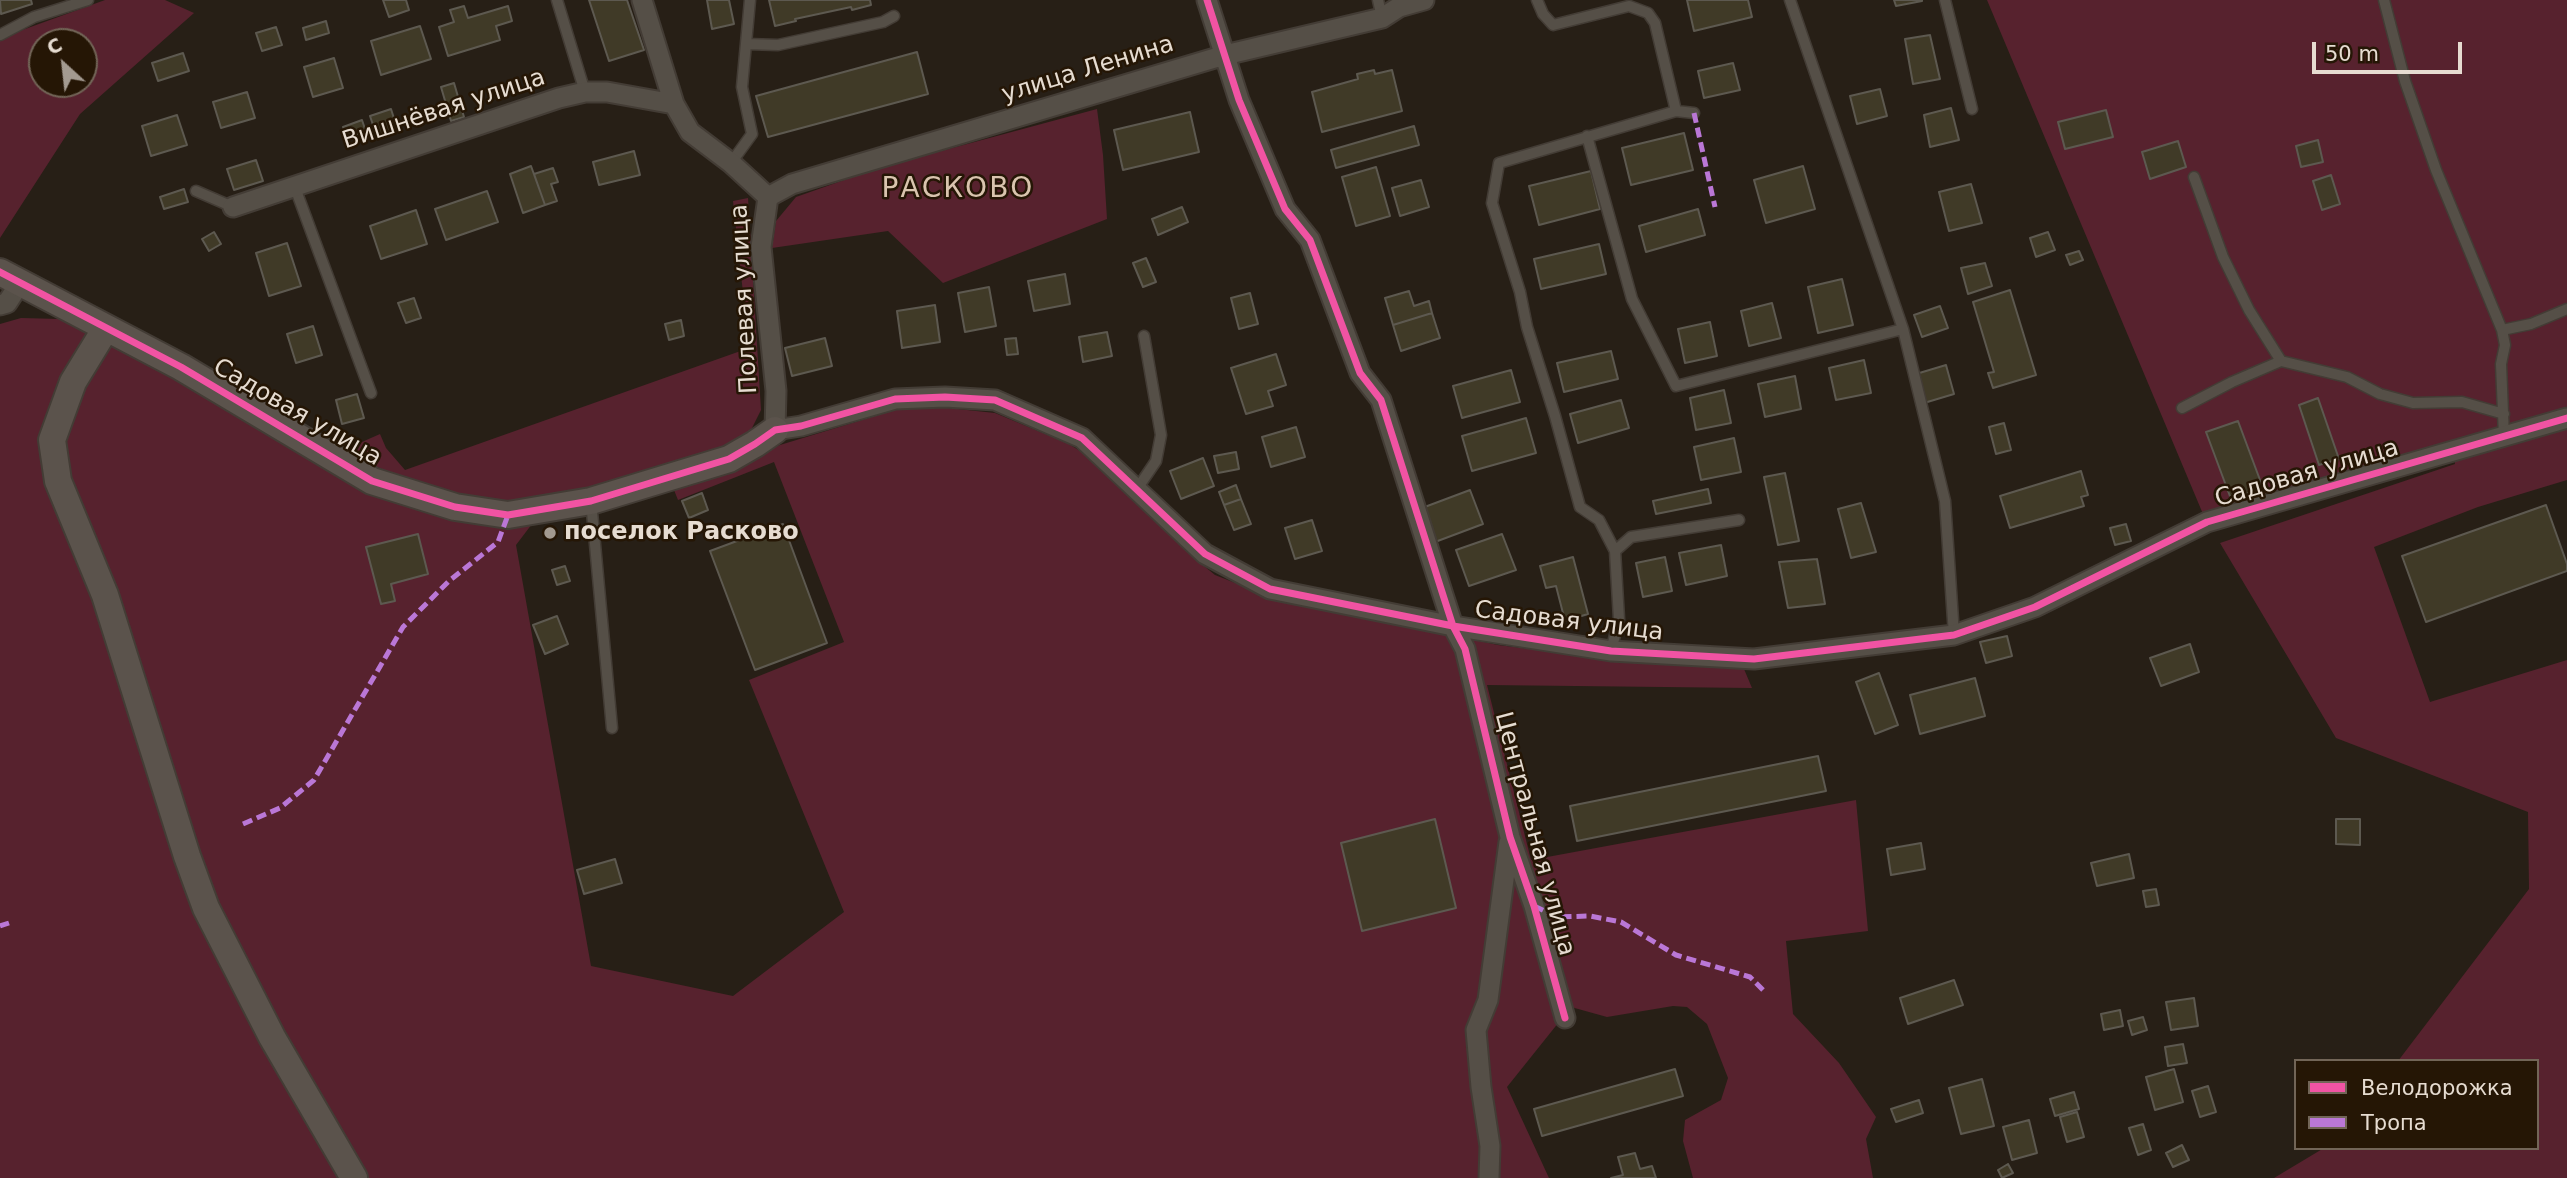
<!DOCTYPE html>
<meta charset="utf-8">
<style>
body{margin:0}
#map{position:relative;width:2567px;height:1178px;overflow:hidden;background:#271f16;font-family:"DejaVu Sans",sans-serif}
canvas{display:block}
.legend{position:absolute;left:2294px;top:1059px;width:245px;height:91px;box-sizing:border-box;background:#251605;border:2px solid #726557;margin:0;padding:9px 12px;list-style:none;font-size:21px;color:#e6dcd1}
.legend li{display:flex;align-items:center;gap:14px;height:35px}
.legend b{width:35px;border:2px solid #726557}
.north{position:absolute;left:28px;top:28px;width:70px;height:70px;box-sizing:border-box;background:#251605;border:2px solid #726557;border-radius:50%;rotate:333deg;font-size:19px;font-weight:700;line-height:28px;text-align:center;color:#e6dcd1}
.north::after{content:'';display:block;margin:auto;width:24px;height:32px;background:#a39a90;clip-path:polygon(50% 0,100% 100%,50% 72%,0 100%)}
.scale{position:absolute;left:2312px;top:42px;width:150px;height:32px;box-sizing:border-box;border:4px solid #e6dcd1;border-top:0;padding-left:9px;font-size:21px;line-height:24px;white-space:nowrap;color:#e6dcd1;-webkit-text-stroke:5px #251605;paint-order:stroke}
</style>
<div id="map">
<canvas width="2567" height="1178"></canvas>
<ul class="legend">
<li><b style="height:9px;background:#f153a3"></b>Велодорожка</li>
<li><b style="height:9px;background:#ba77d6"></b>Тропа</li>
</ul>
<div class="north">С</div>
<div class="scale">50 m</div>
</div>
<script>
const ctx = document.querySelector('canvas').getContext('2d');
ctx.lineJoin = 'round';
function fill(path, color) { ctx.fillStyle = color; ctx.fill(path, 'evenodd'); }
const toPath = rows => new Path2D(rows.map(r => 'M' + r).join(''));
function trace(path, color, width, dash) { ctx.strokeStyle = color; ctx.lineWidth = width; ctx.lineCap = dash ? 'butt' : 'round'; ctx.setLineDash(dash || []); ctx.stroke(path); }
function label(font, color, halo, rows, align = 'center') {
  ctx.font = font + ' "DejaVu Sans",sans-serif'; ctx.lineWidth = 5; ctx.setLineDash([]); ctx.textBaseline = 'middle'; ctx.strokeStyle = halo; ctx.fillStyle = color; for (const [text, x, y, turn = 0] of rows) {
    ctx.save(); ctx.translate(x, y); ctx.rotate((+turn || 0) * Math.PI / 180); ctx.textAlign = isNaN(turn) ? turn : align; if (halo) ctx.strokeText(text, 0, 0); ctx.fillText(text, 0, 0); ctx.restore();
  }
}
const green = toPath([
 [105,0,165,0,194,13,80,114,0,238,0,36,3,37],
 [42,42,84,42,84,84,42,84],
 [1987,0,2567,0,2567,480,2478,507,2374,547,2430,702,2567,660,2567,1178,2274,1178,2324,1148,2537,1148,2537,1061,2398,1061,2529,889,2528,812,2336,738,2220,543,2455,464,2453,441,2203,514],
 [1097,109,1103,155,1107,219,943,283,888,231,772,248,776,221,796,197,878,168],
 [748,198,761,410,751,430,732,443,590,493,506,504,457,495,408,480,375,466,346,449,380,434,386,448,405,470,749,348,733,201],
 [21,318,60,319,171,377,368,492,454,519,532,524,516,545,591,966,733,996,844,912,749,680,844,642,774,462,678,500,674,490,780,445,898,409,939,407,995,413,1067,443,1095,460,1193,557,1215,575,1266,595,1498,645,1611,659,1744,669,1752,688,1487,685,1531,860,1856,800,1868,931,1786,941,1793,1014,1839,1063,1876,1117,1866,1139,1873,1178,1693,1178,1683,1141,1685,1120,1721,1100,1728,1078,1707,1024,1687,1007,1673,1006,1607,1017,1571,1007,1507,1087,1549,1178,0,1178,0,324]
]);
const building = toPath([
 [0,0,31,0,32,4,1,14,0,0],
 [383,0,406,0,409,10,389,17,383,0],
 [589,0,627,0,644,50,609,61,589,0],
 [707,0,729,0,734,24,712,29,707,0],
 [769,0,870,0,871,5,852,10,851,7,795,19,796,21,775,26,769,0],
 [1687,0,1748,0,1752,17,1694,31,1687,0],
 [1894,0,1922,0,1922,1,1896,6,1894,0],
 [464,6,468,18,508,6,512,21,496,26,500,40,448,56,439,27,454,22,450,10,464,6],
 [326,21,329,33,306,40,303,28,326,21],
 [420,26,431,59,381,75,371,41,420,26],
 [276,27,282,45,262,51,256,33,276,27],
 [1930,35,1940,79,1913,84,1905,39,1930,35],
 [917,52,928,94,768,137,756,96,917,52],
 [183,53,189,71,158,81,152,63,183,53],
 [334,58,343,88,313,97,304,67,334,58],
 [1733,63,1740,90,1704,98,1698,71,1733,63],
 [1374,70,1375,74,1392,70,1402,111,1322,132,1312,92,1358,79,1357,74,1374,70],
 [454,83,464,117,451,121,441,87,454,83],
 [1880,89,1887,116,1857,124,1850,96,1880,89],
 [247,92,255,118,221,128,213,102,247,92],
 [1951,108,1959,140,1930,147,1924,115,1951,108],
 [391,109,398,131,377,137,370,116,391,109],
 [2106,110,2113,137,2065,149,2058,122,2106,110],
 [1190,112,1199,152,1123,170,1114,130,1190,112],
 [177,115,187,145,151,156,142,126,177,115],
 [362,120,366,132,347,138,343,127,362,120],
 [1414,126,1419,145,1336,168,1331,150,1414,126],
 [1684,133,1693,170,1631,185,1622,148,1684,133],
 [2318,140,2323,162,2301,167,2296,146,2318,140],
 [2178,141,2186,167,2150,179,2142,152,2178,141],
 [634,151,640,175,599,185,593,162,634,151],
 [256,160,263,181,234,190,227,169,256,160],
 [531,166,545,205,523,213,510,174,531,166],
 [1803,166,1815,209,1766,223,1754,180,1803,166],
 [1376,167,1390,216,1356,226,1342,177,1376,167],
 [553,168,558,182,551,184,557,201,545,205,534,174,553,168],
 [1591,171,1600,209,1539,225,1529,186,1591,171],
 [2331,175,2340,204,2322,210,2313,181,2331,175],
 [1421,180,1429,207,1400,216,1392,188,1421,180],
 [1971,184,1982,223,1949,231,1939,192,1971,184],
 [184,189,188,202,164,209,160,197,184,189],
 [487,191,498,222,446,240,435,209,487,191],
 [1182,207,1188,222,1158,235,1152,219,1182,207],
 [1698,209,1705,235,1646,252,1639,226,1698,209],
 [416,210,427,244,381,259,370,226,416,210],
 [214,232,221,244,209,251,202,239,214,232],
 [2048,232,2055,250,2036,257,2030,238,2048,232],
 [287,243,301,286,269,296,256,253,287,243],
 [1599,244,1606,274,1541,289,1534,259,1599,244],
 [2079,251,2083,260,2070,265,2066,255,2079,251],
 [1146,258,1156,282,1143,287,1133,263,1146,258],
 [1985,263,1992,286,1968,294,1961,268,1985,263],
 [1065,274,1070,304,1034,311,1028,281,1065,274],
 [1842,279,1853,325,1818,333,1808,287,1842,279],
 [989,287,996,326,965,332,958,293,989,287],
 [2010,290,2036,375,1993,388,1988,373,1994,372,1973,302,2010,290],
 [1409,291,1414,306,1429,301,1432,313,1393,325,1385,298,1409,291],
 [1250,293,1258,324,1239,329,1231,298,1250,293],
 [414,298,421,318,406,323,398,303,414,298],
 [1772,303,1781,338,1749,346,1741,311,1772,303],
 [935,305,940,342,902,348,897,311,935,305],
 [1940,306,1948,328,1922,337,1914,315,1940,306],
 [1432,313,1440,338,1401,351,1393,325,1432,313],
 [681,320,684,336,669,340,665,324,681,320],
 [1710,322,1717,356,1685,363,1678,329,1710,322],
 [313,326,322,355,296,363,287,334,313,326],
 [1107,332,1112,356,1083,362,1079,337,1107,332],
 [825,338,832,366,792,376,785,348,825,338],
 [1016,338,1018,354,1007,355,1005,339,1016,338],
 [1611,351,1618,379,1564,392,1557,363,1611,351],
 [1276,354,1286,385,1268,391,1273,406,1246,414,1231,368,1276,354],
 [1864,360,1871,393,1836,400,1829,368,1864,360],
 [1946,365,1954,394,1924,403,1916,374,1946,365],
 [1511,370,1520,402,1462,418,1453,386,1511,370],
 [1795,376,1801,409,1765,417,1758,384,1795,376],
 [1724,390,1731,423,1696,430,1690,398,1724,390],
 [357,394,364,418,342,424,336,400,357,394],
 [2318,398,2339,459,2319,465,2299,405,2318,398],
 [1621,400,1629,428,1578,443,1570,414,1621,400],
 [1526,418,1536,453,1472,471,1462,436,1526,418],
 [2238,421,2263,488,2231,499,2206,432,2238,421],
 [2004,423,2011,450,1996,454,1989,427,2004,423],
 [1296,427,1305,457,1271,467,1262,437,1296,427],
 [1734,438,1741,472,1701,480,1694,447,1734,438],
 [1236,452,1239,469,1218,473,1214,456,1236,452],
 [1203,458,1214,486,1181,499,1170,471,1203,458],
 [2081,471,2088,495,2081,497,2084,506,2010,528,2000,496,2081,471],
 [1785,473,1799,541,1778,545,1764,477,1785,473],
 [1236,485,1241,499,1224,505,1219,492,1236,485],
 [1708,489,1711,503,1656,514,1653,501,1708,489],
 [1470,490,1483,524,1435,542,1422,508,1470,490],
 [702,493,708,510,689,518,682,501,702,493],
 [1241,499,1251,524,1234,530,1224,505,1241,499],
 [1861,503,1876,552,1851,558,1838,509,1861,503],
 [2546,505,2567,564,2567,571,2426,622,2402,556,2546,505],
 [1312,520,1322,551,1295,559,1285,528,1312,520],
 [783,524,827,643,755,670,710,551,783,524],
 [2126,524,2131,541,2115,545,2110,528,2126,524],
 [418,534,428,574,391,584,395,601,381,604,366,547,418,534],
 [1502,534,1516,570,1469,586,1456,550,1502,534],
 [1721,545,1727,576,1686,585,1679,553,1721,545],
 [1573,557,1588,614,1565,621,1556,586,1546,588,1540,566,1573,557],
 [1665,557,1672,591,1643,597,1636,563,1665,557],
 [1817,559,1825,604,1788,608,1779,562,1817,559],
 [565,566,570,581,557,585,552,570,565,566],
 [557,616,568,644,545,654,533,625,557,616],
 [2007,636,2012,656,1986,663,1980,642,2007,636],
 [2190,644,2199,672,2161,686,2150,658,2190,644],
 [1879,673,1898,725,1875,734,1856,682,1879,673],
 [1975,678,1985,716,1920,734,1910,695,1975,678],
 [1818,756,1826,791,1577,841,1570,806,1818,756],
 [1435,819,1456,908,1362,931,1341,843,1435,819],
 [2336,819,2360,819,2360,845,2336,844,2336,819],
 [1921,843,1925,869,1891,875,1887,849,1921,843],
 [2129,854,2134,878,2097,886,2091,863,2129,854],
 [615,859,622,883,584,894,577,870,615,859],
 [2156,889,2159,905,2146,907,2143,891,2156,889],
 [1954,980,1963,1005,1908,1024,1900,998,1954,980],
 [2194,998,2198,1026,2171,1030,2166,1002,2194,998],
 [2120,1010,2123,1026,2104,1030,2101,1014,2120,1010],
 [2143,1017,2147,1030,2132,1035,2128,1021,2143,1017],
 [2183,1044,2187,1063,2168,1066,2165,1047,2183,1044],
 [1675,1069,1683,1096,1542,1136,1534,1109,1675,1069],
 [2174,1069,2183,1102,2155,1110,2146,1077,2174,1069],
 [1982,1079,1994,1126,1961,1134,1949,1088,1982,1079],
 [2208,1086,2216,1112,2200,1117,2192,1091,2208,1086],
 [2074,1092,2079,1109,2055,1116,2050,1099,2074,1092],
 [1919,1100,1923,1113,1896,1122,1891,1109,1919,1100],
 [2077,1112,2084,1137,2067,1142,2060,1117,2077,1112],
 [2029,1120,2037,1153,2012,1160,2003,1127,2029,1120],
 [2143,1124,2151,1150,2138,1155,2129,1128,2143,1124],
 [2182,1145,2189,1160,2173,1167,2166,1153,2182,1145],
 [1635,1153,1640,1169,1652,1166,1656,1178,1611,1178,1623,1175,1618,1157,1635,1153],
 [2008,1164,2013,1173,2002,1178,1998,1170,2008,1164]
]);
const lane = toPath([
 [557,0,585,92],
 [1378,0,1382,18],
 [1537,0,1543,14,1553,25,1629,6,1648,13,1655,23,1676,111],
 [1790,0,1903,329,1945,501,1954,635],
 [1945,0,1972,109],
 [2384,0,2405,81,2436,170,2502,330,2505,345,2501,364,2504,437],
 [0,35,34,17,88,0],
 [747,44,778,45,883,22,894,16],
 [1587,136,1632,299,1676,386,1903,329],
 [731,163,752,134,742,87,750,0],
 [2194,177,2223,257,2249,310,2281,361],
 [294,185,371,393],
 [196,191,233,207],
 [2502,330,2531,324,2567,309],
 [2182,408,2232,382,2281,361,2347,377,2380,394,2413,403,2462,402,2504,414],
 [1137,489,1156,461,1161,435,1144,336],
 [591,501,612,728],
 [1615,551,1631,537,1739,520],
 [1611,651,1619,619,1615,551,1599,520,1580,507,1555,416,1527,327,1520,292,1492,203,1499,163,1676,111,1694,113]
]);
const street = toPath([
 [642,0,674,104,690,132,731,163,768,197],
 [1207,0,1239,100,1285,209,1310,240,1360,373,1381,400,1443,595,1453,626,1465,649,1510,837,1534,906,1565,1018],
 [768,197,761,247,776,391,775,430,801,426,895,399,945,397,995,400,1082,438,1205,554,1270,589,1453,626,1611,651,1754,659,1954,635,2035,607,2207,522,2567,418],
 [768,197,792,184,1225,55,1382,18,1399,7,1424,0],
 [233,207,559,98,585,92,607,92,674,104],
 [0,305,7,303,20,283],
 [1489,1178,1490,1146,1481,1087,1476,1030,1488,1000,1509,842]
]);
const secondary = toPath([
 [0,272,181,367,372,481,455,507,508,515,591,501,729,459,755,444,775,430],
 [106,328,73,382,52,440,58,481,105,595,187,856,206,908,272,1037,354,1178]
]);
const quiet = toPath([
 [1694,113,1715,207],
 [243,824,280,808,314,780,403,627,449,581,498,542,508,515],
 [1534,906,1557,917,1590,916,1621,922,1676,955,1750,977,1763,990],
 [0,926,9,923]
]);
const cycleway = toPath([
 [1207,0,1239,100,1285,209,1310,240,1360,373,1381,400,1443,595,1453,626,1465,649,1510,837,1534,906,1565,1018],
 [0,272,181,367,372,481,455,507,508,515,591,501,729,459,755,444,775,430,801,426,895,399,945,397,995,400,1082,438,1205,554,1270,589,1453,626,1611,651,1754,659,1954,635,2035,607,2207,522,2567,418]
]);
const markers = [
 [550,533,7,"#a39a90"]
];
const streetNames = [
 ["улица Ленина",1088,70,-17],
 ["Вишнёвая улица",444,110,-18],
 ["Полевая улица",745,299,-93],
 ["Садовая улица",297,413,30],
 ["Садовая улица",2307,474,-16],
 ["Садовая улица",1569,622,7],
 ["Центральная улица",1534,834,75]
];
const poiNames = [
 ["поселок Расково",564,533]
];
const quarterNames = [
 ["РАСКОВО",958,190]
];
fill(green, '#57222e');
fill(building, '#403a27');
trace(building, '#5d5950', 2);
trace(lane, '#433c35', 13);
trace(street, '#433c35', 23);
trace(secondary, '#433c35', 30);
trace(lane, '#554f47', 10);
trace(street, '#554f47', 19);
trace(secondary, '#5b534c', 26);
trace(quiet, '#ba77d6', 5, [10, 5]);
trace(cycleway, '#f153a3', 7);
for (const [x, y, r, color] of markers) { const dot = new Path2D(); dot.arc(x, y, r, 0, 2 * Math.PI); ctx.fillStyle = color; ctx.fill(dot); trace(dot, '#251605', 2.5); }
label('24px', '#e6dcd1', '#251605', streetNames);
label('bold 24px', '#e6dcd1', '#251605', poiNames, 'left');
ctx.letterSpacing = '2px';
label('28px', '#d9c4ae', '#251605', quarterNames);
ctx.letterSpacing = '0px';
</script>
